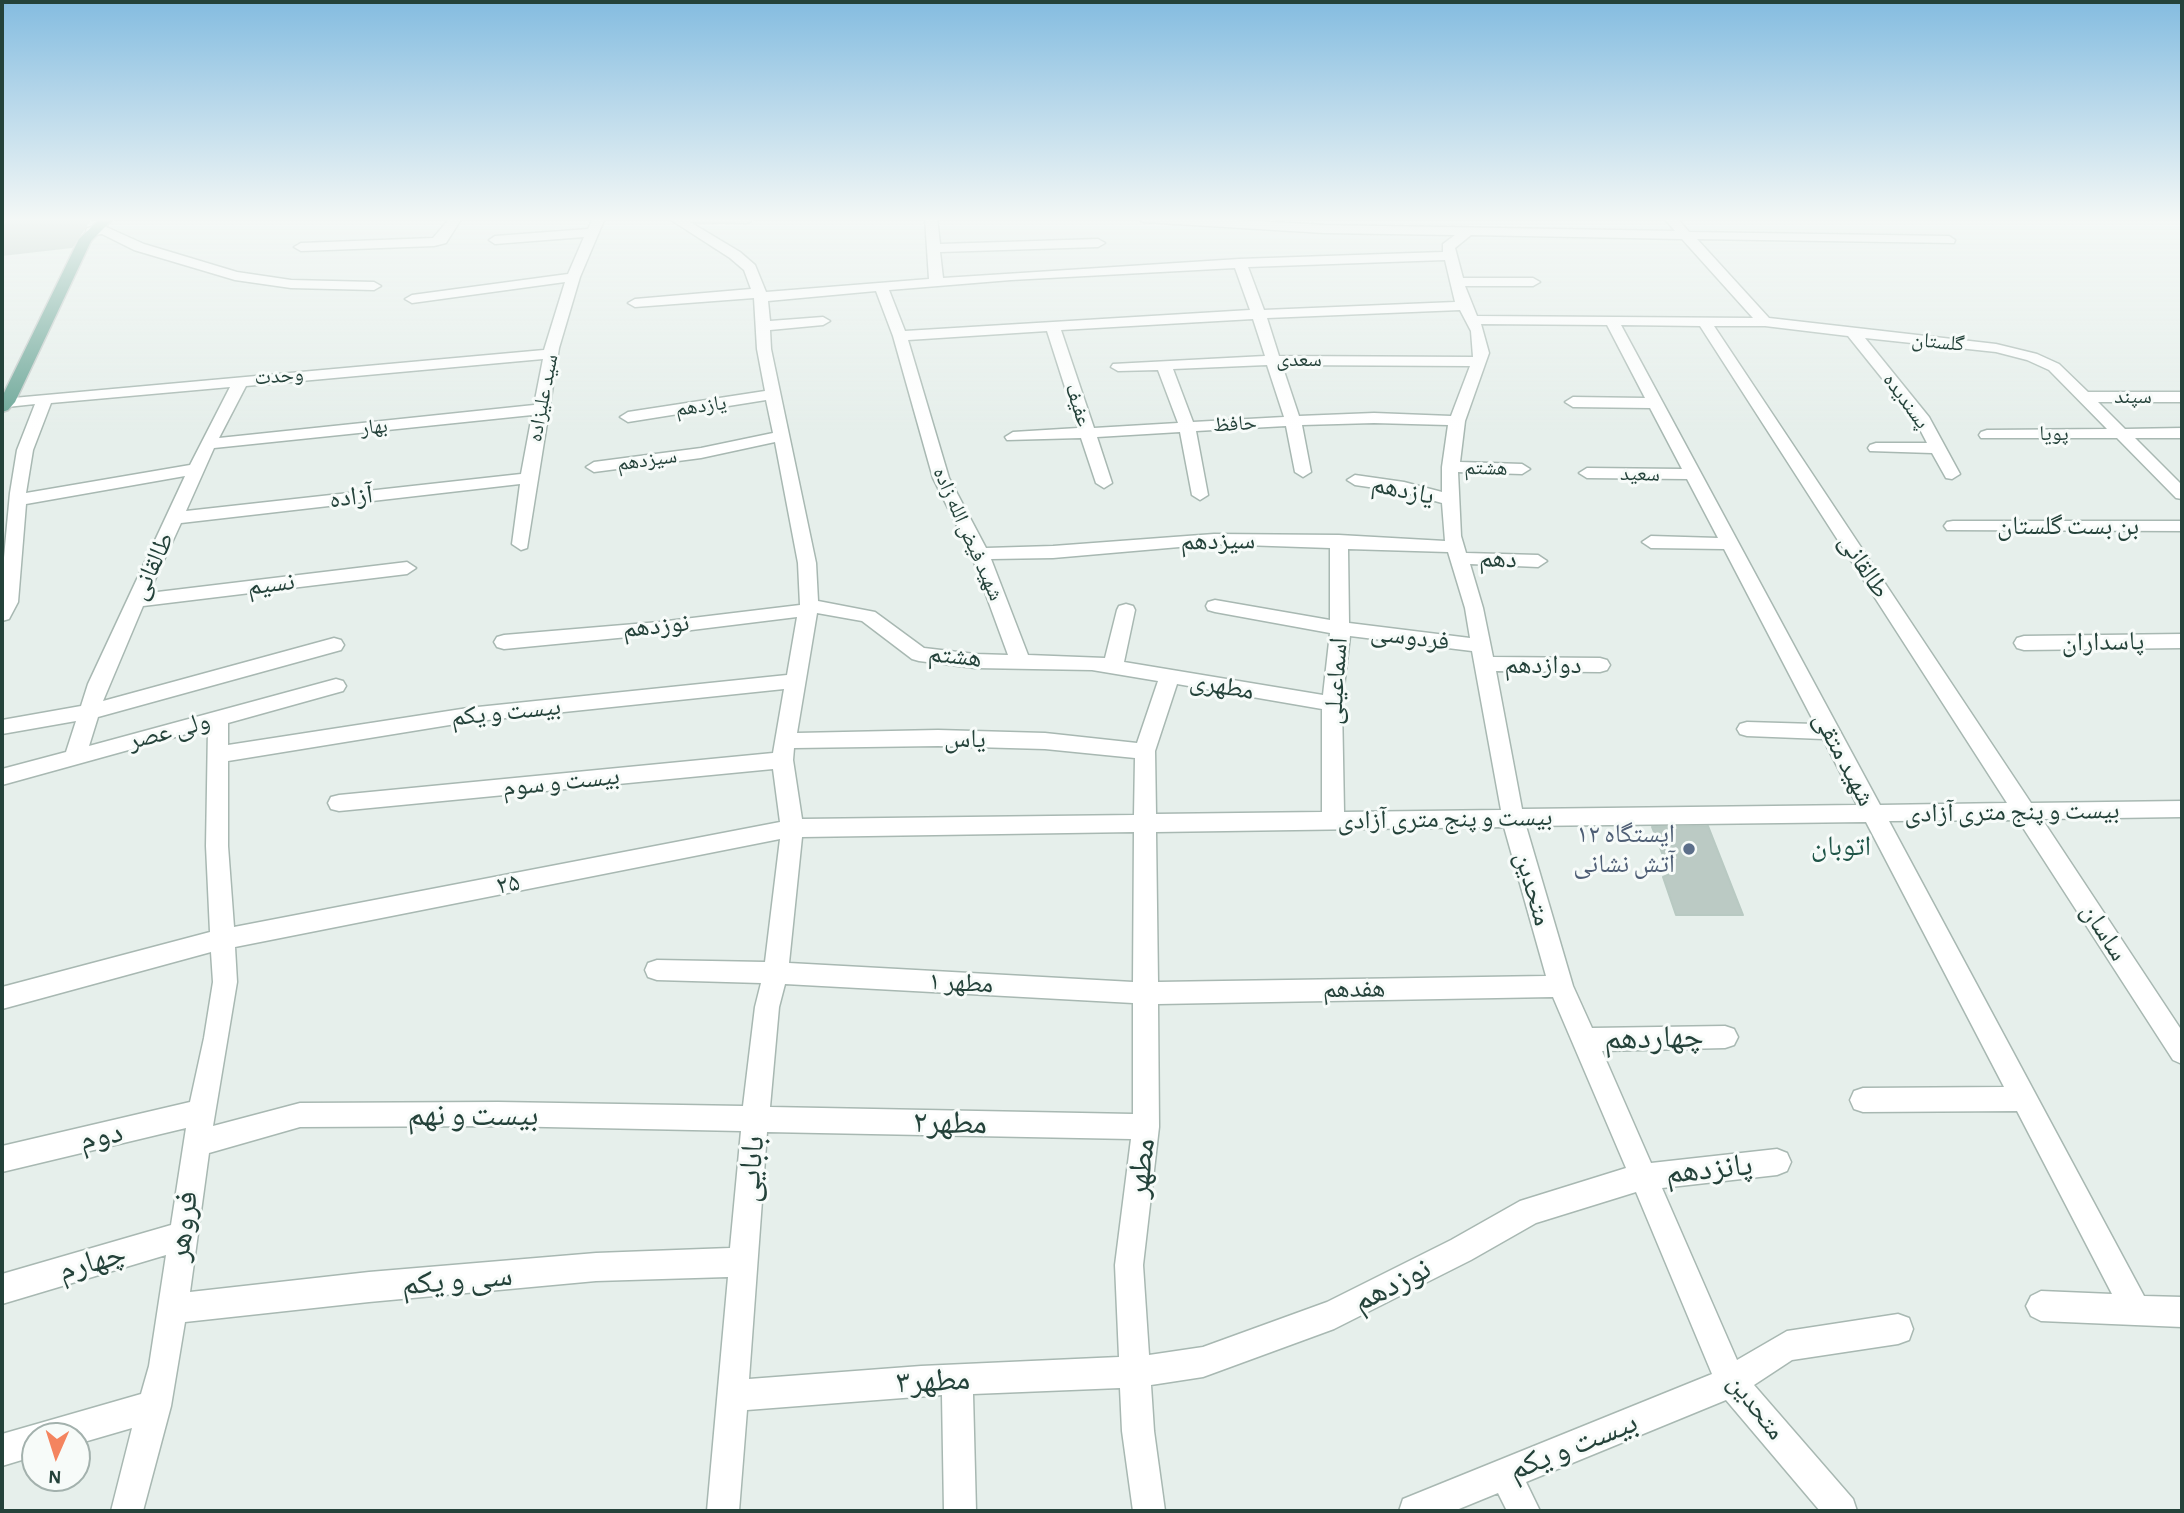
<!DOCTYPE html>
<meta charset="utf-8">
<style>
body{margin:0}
#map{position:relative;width:2184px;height:1513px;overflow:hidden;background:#e6efeb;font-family:"Alegreya Sans",sans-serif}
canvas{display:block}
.frame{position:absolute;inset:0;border:4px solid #24423a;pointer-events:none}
.north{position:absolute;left:21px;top:1422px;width:70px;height:70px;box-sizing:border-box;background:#f7fbf9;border:2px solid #a3b1ad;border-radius:50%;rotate:183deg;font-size:19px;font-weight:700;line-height:28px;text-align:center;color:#24423a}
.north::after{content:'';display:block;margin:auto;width:24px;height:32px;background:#f4845f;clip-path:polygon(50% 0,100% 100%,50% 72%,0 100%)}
</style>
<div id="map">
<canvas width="2184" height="1513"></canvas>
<div class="frame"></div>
<div class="north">N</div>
</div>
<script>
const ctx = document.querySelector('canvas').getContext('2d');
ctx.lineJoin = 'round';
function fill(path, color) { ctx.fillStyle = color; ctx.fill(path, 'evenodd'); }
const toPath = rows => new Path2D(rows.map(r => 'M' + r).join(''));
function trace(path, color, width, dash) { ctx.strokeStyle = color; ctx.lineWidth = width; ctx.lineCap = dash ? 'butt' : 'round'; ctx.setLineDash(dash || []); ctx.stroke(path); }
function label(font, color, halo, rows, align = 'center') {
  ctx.font = font + ' "Alegreya Sans","Noto Naskh Arabic",sans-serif'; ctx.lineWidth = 6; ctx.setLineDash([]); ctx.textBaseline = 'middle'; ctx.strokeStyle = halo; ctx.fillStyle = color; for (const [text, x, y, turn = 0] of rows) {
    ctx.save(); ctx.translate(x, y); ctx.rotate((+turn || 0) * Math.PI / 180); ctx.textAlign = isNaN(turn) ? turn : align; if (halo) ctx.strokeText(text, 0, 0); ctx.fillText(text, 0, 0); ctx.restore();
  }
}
const building = toPath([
 [10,218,91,218,72,247,2,255,2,230,10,218],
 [1708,826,1743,915,1676,915,1663,877,1670,874,1652,827,1708,826]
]);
const minor = toPath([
 [450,218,462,218,446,243,434,246,301,251,294,247,301,243,433,238,450,218],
 [593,218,605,218,580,277,559,348,527,548,521,550,512,544,520,484,181,523,149,593,407,562,416,568,407,574,143,606,103,701,334,638,341,640,344,645,341,650,98,717,89,746,336,679,343,681,346,686,343,691,228,723,228,745,468,708,787,675,797,617,659,634,504,649,497,647,494,642,497,637,504,635,659,622,800,605,798,563,775,442,701,458,594,472,586,467,594,462,701,448,773,433,766,400,628,422,620,417,628,412,765,391,757,349,754,298,635,307,628,303,635,299,751,289,744,270,730,258,668,218,752,218,750,222,746,223,690,222,740,252,755,265,766,292,929,279,925,218,937,218,940,244,1098,239,1105,243,1098,247,940,252,943,278,1239,259,1443,252,1443,244,1455,235,1324,233,1143,222,1137,218,1204,218,1324,225,1675,231,1664,218,1677,218,1689,232,1949,236,1955,240,1954,243,1697,239,1769,318,1996,344,2037,354,2059,364,2088,392,2182,392,2182,402,2098,402,2125,429,2182,428,2182,438,2135,438,2182,485,2182,499,2176,498,2117,438,1981,438,1979,435,1981,432,1987,430,2107,429,2049,370,2027,360,1996,352,1865,338,1929,417,1960,474,1952,479,1946,478,1932,453,1870,451,1868,448,1870,445,1876,443,1927,443,1914,418,1848,336,1765,326,1714,326,2031,803,2182,801,2182,817,2042,819,2182,1031,2182,1064,2173,1060,2018,820,1889,821,2144,1296,2182,1297,2182,1327,2041,1321,2031,1316,2026,1306,2031,1296,2041,1291,2112,1294,2017,1111,1863,1112,1854,1109,1850,1100,1854,1091,1863,1088,2004,1087,1866,822,1526,826,1573,986,1592,1028,1725,1026,1734,1029,1738,1037,1734,1045,1725,1048,1602,1051,1651,1163,1777,1149,1787,1153,1791,1162,1787,1171,1777,1175,1662,1188,1737,1360,1787,1331,1898,1314,1909,1318,1913,1329,1909,1340,1898,1344,1792,1360,1754,1385,1853,1499,1857,1511,1820,1511,1726,1400,1526,1482,1540,1511,1507,1511,1498,1493,1454,1511,1399,1511,1403,1499,1712,1374,1636,1192,1536,1223,1471,1260,1334,1329,1203,1377,1151,1385,1154,1431,1165,1511,1133,1511,1122,1431,1120,1388,973,1394,976,1511,944,1511,942,1395,747,1410,739,1511,707,1511,728,1277,596,1281,369,1302,185,1322,171,1406,143,1511,111,1511,132,1428,77,1444,77,1436,35,1436,35,1456,2,1466,2,1434,141,1394,149,1366,166,1255,2,1304,2,1274,171,1225,186,1128,2,1172,2,1146,190,1102,204,1038,213,982,211,952,2,1009,2,987,210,932,206,846,208,728,2,785,2,769,66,752,76,721,2,734,2,720,81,706,88,684,185,476,26,504,18,602,9,619,2,621,2,579,10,493,17,450,35,404,7,407,2,405,2,399,544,350,565,282,412,303,405,299,412,295,568,274,584,237,495,244,489,240,495,236,588,229,593,218],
 [1471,235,1682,239,1753,318,1477,316,1465,286,1533,286,1540,282,1533,278,1463,278,1455,248,1471,235],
 [1445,260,1455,302,1264,310,1248,267,1445,260],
 [1235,268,1250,310,905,331,889,290,1011,280,1235,268],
 [876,291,893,336,933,478,971,554,1008,655,975,654,924,648,875,612,818,601,816,563,771,349,770,330,823,325,830,321,823,317,770,321,768,301,876,291],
 [1460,310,1471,331,1473,357,1279,356,1267,318,1460,310],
 [1253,319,1265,356,1113,364,1111,367,1118,371,1158,370,1178,423,1094,428,1061,330,1253,319],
 [1481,324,1607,325,1645,398,1573,397,1565,402,1573,407,1650,408,1682,469,1587,468,1579,473,1587,478,1687,479,1718,538,1651,536,1642,542,1651,548,1724,549,1815,724,1747,722,1740,724,1737,729,1740,734,1747,736,1823,739,1857,805,1522,809,1496,671,1600,672,1607,670,1610,665,1607,660,1600,658,1493,657,1483,608,1470,564,1538,567,1547,561,1538,555,1466,553,1461,536,1458,472,1522,474,1530,469,1522,464,1460,462,1465,421,1489,353,1481,324],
 [1621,325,1700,326,2007,803,1880,805,1621,325],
 [1047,331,1078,428,1013,432,1005,437,1007,440,1081,438,1096,483,1104,488,1112,483,1097,437,1180,432,1192,495,1200,500,1208,495,1196,431,1286,426,1295,472,1303,477,1311,472,1302,425,1374,423,1448,425,1442,467,1442,492,1404,482,1355,475,1347,480,1355,485,1403,492,1442,503,1445,541,1339,535,1214,534,1053,546,986,548,949,478,908,340,1047,331],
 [543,359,534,405,219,438,246,386,543,359],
 [1267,365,1284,417,1193,422,1173,369,1267,365],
 [1282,365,1470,366,1451,416,1374,413,1299,416,1282,365],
 [230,387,190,465,26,493,33,450,51,403,230,387],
 [532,415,521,474,186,511,214,448,532,415],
 [1214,544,1330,548,1330,620,1215,600,1208,602,1206,606,1208,610,1215,612,1330,633,1323,695,1124,662,1135,610,1133,606,1126,604,1119,606,1117,610,1105,658,1028,655,991,559,1053,558,1214,544],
 [1348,549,1448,552,1465,608,1470,638,1349,623,1348,549],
 [817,613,862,621,912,659,919,661,975,668,1092,670,1158,681,1137,743,1045,733,938,730,797,733,817,613],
 [1350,636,1472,651,1501,810,1344,812,1342,704,1350,636],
 [1177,684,1322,709,1322,812,1156,814,1155,751,1177,684],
 [784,689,773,753,339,795,331,797,328,803,331,809,339,811,773,769,780,822,234,927,228,846,228,761,468,722,784,689],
 [938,746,1045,749,1135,758,1134,815,802,819,793,760,794,748,938,746],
 [1504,827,1546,976,1158,982,1156,832,1504,827],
 [1134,832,1133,982,789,963,802,837,1134,832],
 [780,839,765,962,657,960,648,963,645,970,648,977,657,980,761,983,755,1007,743,1106,498,1102,300,1103,213,1126,237,982,235,947,780,839],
 [785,984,1133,1003,1133,1114,770,1107,779,1007,785,984],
 [1553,997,1626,1168,1520,1201,1451,1240,1327,1302,1203,1347,1149,1355,1143,1265,1159,1127,1158,1004,1553,997],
 [498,1126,741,1131,730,1248,596,1253,369,1272,190,1292,209,1153,300,1127,498,1126],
 [767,1132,1131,1139,1115,1265,1119,1357,921,1366,749,1379,767,1132],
 [104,226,144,244,237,272,291,280,374,282,381,286,374,290,291,288,235,280,134,250,102,234,92,235,86,231,87,228,104,226],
 [1953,521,2182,521,2182,531,1947,530,1944,526,1947,522,1953,521],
 [2182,634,2182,648,2024,650,2017,648,2014,643,2017,638,2024,636,2182,634]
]);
const major = toPath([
 [101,218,114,218,91,241,15,402,8,410,2,412,2,397,79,239,101,218]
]);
const markers = [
 [1689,849,7,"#5c6f8a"]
];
const farStreetnames = [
 ["گلستان",1938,342,6],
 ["سعدی",1299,360],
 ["وحدت",279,376,-5],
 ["سپند",2133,397],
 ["سید علیزاده",543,398,-79],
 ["پسندیده",1906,401,54],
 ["عفیف",1078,405,72],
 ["یازدهم",701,406,-8],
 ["حافظ",1235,424,-3],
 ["بهار",374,427,-6],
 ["پویا",2054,434],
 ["سیزدهم",647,460,-8],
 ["هشتم",1486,468,1],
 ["سعید",1640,474,1],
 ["شهید فیض الله زاده",968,534,66]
];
const streetNames = [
 ["یازدهم",1403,490,12],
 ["آزاده",351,497,-7],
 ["بن بست گلستان",2068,526],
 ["سیزدهم",1218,541,-1],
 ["دهم",1498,559,2],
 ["طالقانی",152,566,-65],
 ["طالقانی",1864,566,57],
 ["نسیم",271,584,-7],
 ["نوزدهم",656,626,-6],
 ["فردوسی",1410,637,7],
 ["پاسداران",2103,642,-1],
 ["هشتم",955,656,6],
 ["دوازدهم",1543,665],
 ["اسماعیلی",1336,681,-86],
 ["مطهری",1222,686,10],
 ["بیست و یکم",506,712,-6],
 ["ولی عصر",169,731,-15],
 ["یاس",965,739,1],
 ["شهید متقی",1844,759,62],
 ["بیست و سوم",561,782,-6],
 ["بیست و پنج متری آزادی",2012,812,-1],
 ["بیست و پنج متری آزادی",1445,819,-1],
 ["۲۵",508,884,-11],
 ["متحدین",1533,889,74],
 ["ساسان",2104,932,57],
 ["مطهر ۱",961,983,3],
 ["هفدهم",1354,989,-1],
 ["متحدین",1756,1407,52]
];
const serviceNames = [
 ["ایستگاه ۱۲",1675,834],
 ["آتش نشانی",1675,864]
];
const neighbourhoodNames = [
 ["اتوبان",1841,847]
];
const nearStreetnames = [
 ["چهاردهم",1654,1038,-1],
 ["بیست و نهم",473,1115],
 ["مطهر۲",950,1123,1],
 ["دوم",101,1136,-13],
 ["مطهر",1141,1168,-83],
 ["بابایی",751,1169,-85],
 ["پانزدهم",1709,1169,-6],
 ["فروهر",183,1226,-82],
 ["چهارم",92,1262,-16],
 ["سی و یکم",457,1280,-5],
 ["نوزدهم",1392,1285,-27],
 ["مطهر۳",933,1381,-3],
 ["بیست و یکم",1573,1446,-22]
];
fill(building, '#bbcac4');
trace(building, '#b8c9c2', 2);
trace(minor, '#a8b8b2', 3);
trace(major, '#c2cac8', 3);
fill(minor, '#fff');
fill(major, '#6aa596');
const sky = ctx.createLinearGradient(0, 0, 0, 430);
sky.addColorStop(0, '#84bce0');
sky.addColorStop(0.51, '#f4f8f6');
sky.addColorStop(1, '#f4f8f600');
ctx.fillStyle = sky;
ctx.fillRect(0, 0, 2184, 430);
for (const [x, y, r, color] of markers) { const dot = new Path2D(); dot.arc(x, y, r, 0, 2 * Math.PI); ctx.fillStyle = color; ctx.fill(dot); trace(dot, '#f7fbf9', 2.5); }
label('21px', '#24423a', '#f7fbf9', farStreetnames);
label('26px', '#24423a', '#f7fbf9', streetNames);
label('26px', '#4e5e75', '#f7fbf9', serviceNames, 'right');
label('28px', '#1f5548', '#f7fbf9', neighbourhoodNames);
label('32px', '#24423a', '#f7fbf9', nearStreetnames);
</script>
